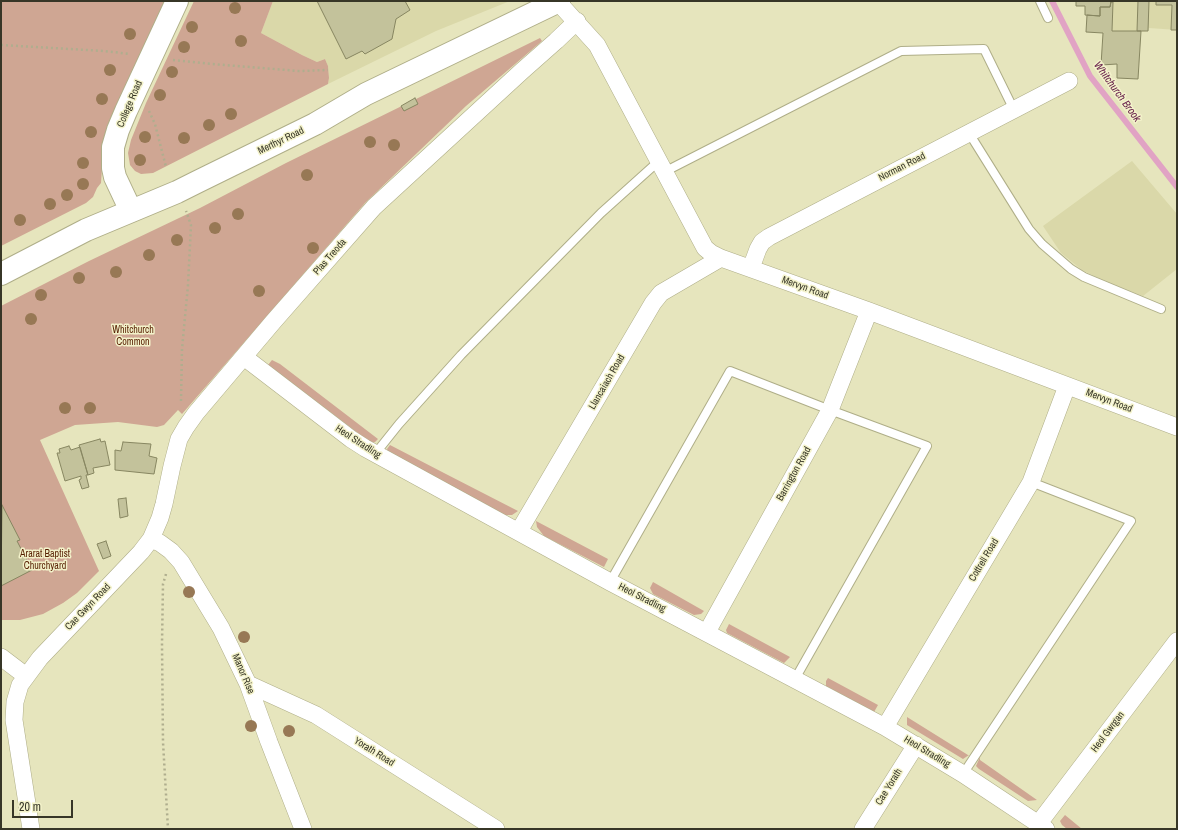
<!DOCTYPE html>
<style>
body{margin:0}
#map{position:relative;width:1178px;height:830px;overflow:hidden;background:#e6e5bd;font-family:"Archivo Narrow",sans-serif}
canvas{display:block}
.frame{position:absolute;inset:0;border:2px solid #373627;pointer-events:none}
.scale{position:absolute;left:12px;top:800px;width:61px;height:18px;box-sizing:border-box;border:2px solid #373627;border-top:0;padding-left:5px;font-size:12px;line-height:14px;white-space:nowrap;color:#373627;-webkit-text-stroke:3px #f3f2ca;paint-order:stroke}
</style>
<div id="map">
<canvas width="1178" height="830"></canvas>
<div class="frame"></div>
<div class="scale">20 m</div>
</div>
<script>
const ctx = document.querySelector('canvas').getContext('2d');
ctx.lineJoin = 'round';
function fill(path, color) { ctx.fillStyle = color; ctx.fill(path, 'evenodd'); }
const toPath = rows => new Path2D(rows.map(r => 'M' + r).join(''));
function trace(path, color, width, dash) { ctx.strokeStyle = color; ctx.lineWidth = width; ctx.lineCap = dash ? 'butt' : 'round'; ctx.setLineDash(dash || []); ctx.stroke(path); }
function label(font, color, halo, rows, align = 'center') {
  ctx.font = font + ' "Archivo Narrow",sans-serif'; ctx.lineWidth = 3; ctx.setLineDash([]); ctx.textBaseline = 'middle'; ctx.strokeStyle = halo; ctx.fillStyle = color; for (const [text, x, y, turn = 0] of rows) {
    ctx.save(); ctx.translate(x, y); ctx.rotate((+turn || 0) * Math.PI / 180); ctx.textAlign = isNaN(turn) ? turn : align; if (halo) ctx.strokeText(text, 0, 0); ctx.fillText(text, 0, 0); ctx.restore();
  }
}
const built = toPath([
 [273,1,510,1,436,31,328,84,329,78,328,66,325,59,317,62,302,55,261,33],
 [1113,1,1177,1,1177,30,1149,28,1148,31,1112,31],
 [1132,161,1177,214,1177,269,1143,296,1104,281,1082,270,1061,253,1043,226]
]);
const green = toPath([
 [1,1,166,1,103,153,101,183,97,188,93,197,86,203,1,246],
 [194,1,273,1,261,33,302,55,317,62,325,59,328,66,329,78,328,84,153,173,141,174,135,171,130,165,128,153,131,140,146,103],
 [540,38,542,41,466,106,365,203,182,414,178,410,164,425,157,427,118,422,75,425,40,440,99,571,77,593,63,603,43,614,20,620,1,620,1,306,89,261,200,208,286,163],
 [272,360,280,364,378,439,375,442,371,443,268,365],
 [390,445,444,473,518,511,512,515,505,515,388,452,387,449],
 [536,521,608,559,604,567,544,536,537,527],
 [653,582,704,611,701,614,694,615,653,594,650,588],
 [729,624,790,657,784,663,727,633,726,630],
 [828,678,878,705,874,712,826,686,826,681],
 [907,717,968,755,969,755,963,759,907,725],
 [980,757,980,760,1037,800,1028,801,979,769,976,766],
 [1065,815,1082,829,1067,829,1062,825,1060,821]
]);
const stream = toPath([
 [1052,1,1090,76,1177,187]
]);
const building = toPath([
 [317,1,405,1,410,10,396,19,392,39,365,54,362,51,346,59,317,1],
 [1076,1,1111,1,1110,7,1100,7,1100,16,1085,15,1085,6,1076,6,1076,1],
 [1138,1,1149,1,1148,31,1137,31,1138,1],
 [1156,1,1177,1,1177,30,1171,30,1172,5,1156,5,1156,1],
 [1111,2,1113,2,1112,31,1141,31,1138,79,1117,78,1117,64,1101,65,1103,33,1086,32,1087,15,1100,16,1100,7,1110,7,1111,2],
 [415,98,418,104,404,111,401,106,415,98],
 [100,439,101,442,105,441,110,465,93,468,94,473,88,475,79,445,100,439],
 [123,442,151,444,149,456,157,458,154,474,115,470,115,450,121,451,123,442],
 [69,446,71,450,80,447,88,475,86,475,89,487,82,489,79,480,81,479,81,476,65,481,57,453,60,453,59,449,69,446],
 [126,498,128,516,120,518,118,499,126,498],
 [2,505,20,540,17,541,32,570,1,586,2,505],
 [106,541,111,556,103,559,97,544,106,541]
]);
const path = toPath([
 [1,45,104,51,130,54],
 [173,60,212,64,299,71,328,70],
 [149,111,155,124,166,167],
 [181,401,182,349,188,285,191,225,186,211],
 [166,574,163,584,162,644,163,742,168,829]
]);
const lane = toPath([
 [1040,1,1048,18],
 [969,133,1029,229,1042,244,1071,269,1084,277,1161,309],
 [666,171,901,51,984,49,1014,110],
 [375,454,399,424,461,355,601,213,660,160],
 [610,582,730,371,830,410,927,446,795,679],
 [963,774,1131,521,1031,482]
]);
const street = toPath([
 [558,2,597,45,705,248,711,253,721,258,869,311,1177,427],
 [751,268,758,249,762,242,769,237,1069,81],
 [244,357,351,439,365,448,610,582,885,727,963,774,1046,829],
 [519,531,653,303,661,293,721,258],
 [151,539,160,543,171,551,181,562,221,628,248,684,269,742,303,829],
 [707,632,830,410,869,311],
 [1,657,26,676],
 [248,684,316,715,496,829],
 [885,727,1031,482,1067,386],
 [1039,823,1177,641],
 [31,829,14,720,15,702,20,685,40,658,141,552,151,539,160,518,164,504,172,466,179,439,186,427,196,413,273,322,374,207,522,71,556,41,577,21],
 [863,829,916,745]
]);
const secondary = toPath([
 [131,211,115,177,113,168,113,147,118,130,126,111,177,1],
 [1,274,86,230,177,192,197,182,315,124,366,94,559,1]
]);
const trees = [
 [235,8],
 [192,27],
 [130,34],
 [241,41],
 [184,47],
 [110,70],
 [172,72],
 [160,95],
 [102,99],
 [231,114],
 [209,125],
 [91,132],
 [145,137],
 [184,138],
 [370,142],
 [394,145],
 [140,160],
 [83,163],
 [307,175],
 [83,184],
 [67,195],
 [50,204],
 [238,214],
 [20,220],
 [215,228],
 [177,240],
 [313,248],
 [149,255],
 [116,272],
 [79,278],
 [259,291],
 [41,295],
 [31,319],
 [65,408],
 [90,408],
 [189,592],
 [244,637],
 [251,726],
 [289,731]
];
const streetNames = [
 ["College Road",130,104,-67],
 ["Merthyr Road",281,141,-26],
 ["Norman Road",902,167,-27],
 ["Plas Treoda",330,257,-49],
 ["Mervyn Road",805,288,20],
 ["Llancaiach Road",607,382,-60],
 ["Mervyn Road",1109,401,21],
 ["Heol Stradling",358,442,33],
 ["Barrington Road",794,474,-61],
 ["Cottrell Road",984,560,-59],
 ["Heol Stradling",642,598,27],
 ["Cae Gwyn Road",88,607,-46],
 ["Manor Rise",243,674,67],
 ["Heol Gwrgan",1108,732,-53],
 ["Yorath Road",374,752,32],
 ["Heol Stradling",927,752,31],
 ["Cae Yorath",889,787,-58]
];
const parkNames = [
 ["Whitchurch",133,330],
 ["Common",133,342],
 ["Ararat Baptist",45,554],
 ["Churchyard",45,566]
];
const waterNames = [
 ["Whitchurch Brook",1117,92,54]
];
fill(built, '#dad8a9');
fill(green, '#cfa693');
trace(stream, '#e1a3c4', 6);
fill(building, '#c3c29b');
trace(building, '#878661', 1);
trace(lane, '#afae88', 10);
trace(street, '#afae88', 18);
trace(secondary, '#afae88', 24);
trace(path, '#afae8e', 2.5, [2, 3]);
trace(lane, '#fff', 8);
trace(street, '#fff', 17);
trace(secondary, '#fff', 22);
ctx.fillStyle = '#977855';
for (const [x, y] of trees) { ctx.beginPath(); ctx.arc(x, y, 6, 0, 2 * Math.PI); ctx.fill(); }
label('10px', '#373627', '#f3f2ca', streetNames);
label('10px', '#561e00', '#f3f2ca', parkNames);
label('italic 11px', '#651d49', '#f3f2ca', waterNames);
</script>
